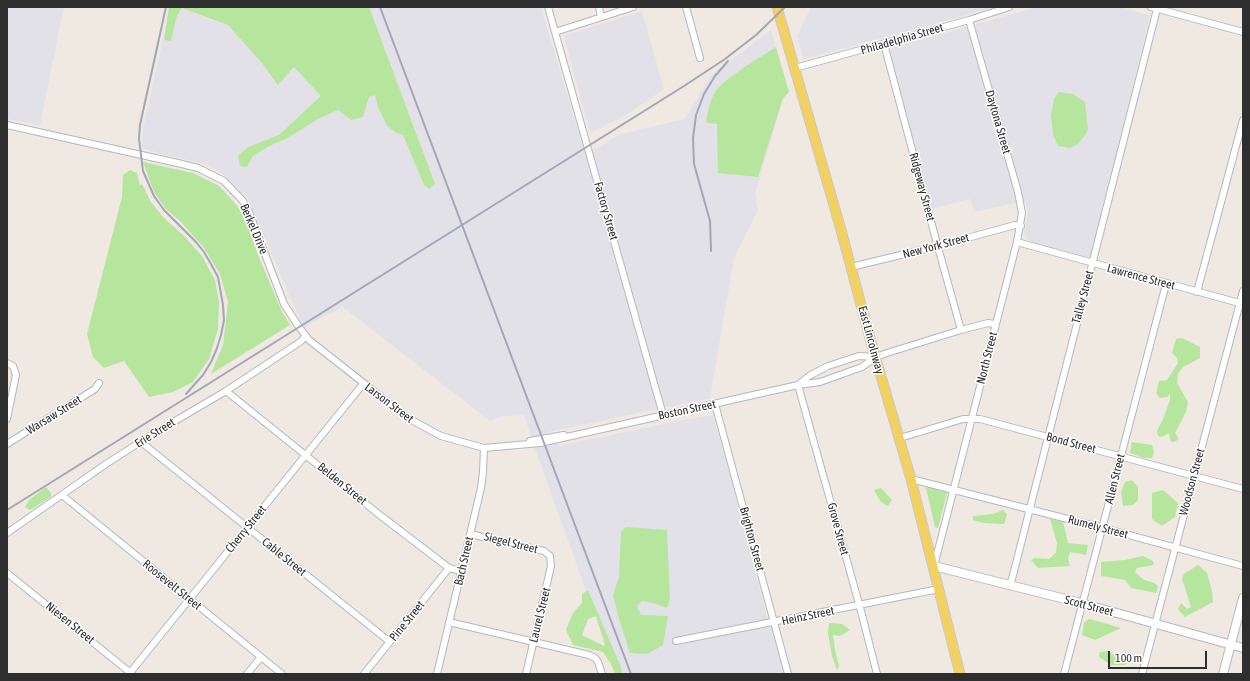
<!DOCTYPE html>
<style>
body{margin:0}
#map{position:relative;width:1250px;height:681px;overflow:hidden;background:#efe9e1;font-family:"Asap Condensed",sans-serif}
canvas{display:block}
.frame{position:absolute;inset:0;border:8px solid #2e2e2e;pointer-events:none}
.scale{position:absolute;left:1108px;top:651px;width:99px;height:18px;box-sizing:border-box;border:2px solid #2e2e2e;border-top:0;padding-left:5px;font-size:12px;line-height:14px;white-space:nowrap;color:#2e2e2e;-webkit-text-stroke:3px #fff;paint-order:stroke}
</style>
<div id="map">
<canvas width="1250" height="681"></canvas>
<div class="frame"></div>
<div class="scale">100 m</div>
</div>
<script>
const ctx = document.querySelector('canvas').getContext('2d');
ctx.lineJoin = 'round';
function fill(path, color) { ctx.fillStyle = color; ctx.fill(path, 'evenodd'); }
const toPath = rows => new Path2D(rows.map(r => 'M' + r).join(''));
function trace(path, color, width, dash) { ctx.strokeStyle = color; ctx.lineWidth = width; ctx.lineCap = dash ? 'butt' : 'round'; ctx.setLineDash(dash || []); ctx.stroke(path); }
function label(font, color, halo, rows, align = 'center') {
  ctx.font = font + ' "Asap Condensed",sans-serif'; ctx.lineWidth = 3; ctx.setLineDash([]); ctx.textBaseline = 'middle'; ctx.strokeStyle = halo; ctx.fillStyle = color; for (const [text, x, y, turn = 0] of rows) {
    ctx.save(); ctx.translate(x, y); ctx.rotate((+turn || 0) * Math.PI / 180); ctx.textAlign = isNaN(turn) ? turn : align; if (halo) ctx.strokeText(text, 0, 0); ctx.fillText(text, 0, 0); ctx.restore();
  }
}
const industrial = toPath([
 [7,7,64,7,40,125,7,119],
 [170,7,541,7,585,154,621,134,685,119,711,75,771,30,788,93,782,102,755,194,758,210,734,258,710,398,548,432,546,435,531,437,524,415,503,416,490,421,343,307,310,324,304,329,248,199,229,179,209,165,162,154,142,148,143,129],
 [811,7,997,7,804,59,797,36],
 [1038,7,1121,7,1150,16,1092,252,1091,255,1087,257,1032,242,1027,239,1024,234,1028,212,1025,201,974,212,970,199,931,209,889,58,891,48],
 [642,11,664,89,626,115,590,133,564,36],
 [713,415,725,457,770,628,772,629,784,674,616,674,534,446,558,442,559,446,678,421]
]);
const green = toPath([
 [169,7,369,7,435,184,429,189,424,185,403,135,397,133,387,126,378,107,375,95,369,97,363,117,351,120,338,110,318,119,286,139,269,146,253,156,247,167,240,166,238,156,248,147,279,135,321,96,294,67,278,85,262,63,228,25,182,8,177,15,171,41,164,40],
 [776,47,789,92,783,98,758,177,718,173,717,124,707,123,706,121,708,111,712,98,717,89,723,83,743,68],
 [1059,92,1073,94,1085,102,1088,129,1086,134,1078,144,1070,148,1058,146,1053,134,1051,115,1054,99],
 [143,162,193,173,219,186,233,201,238,207,247,224,258,255,282,312,290,325,211,374,223,345,228,302,220,274,204,248,181,222,165,208,154,192],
 [130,170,137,173,140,186,142,184,151,202,162,216,184,236,202,256,215,280,219,302,218,329,209,359,193,382,173,392,149,397,124,361,104,368,93,357,87,334,122,197,123,175],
 [1182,338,1200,347,1200,358,1183,367,1178,374,1177,383,1188,402,1186,412,1175,433,1179,439,1174,442,1171,442,1169,433,1162,437,1158,436,1157,431,1164,417,1170,400,1170,394,1167,397,1160,398,1156,393,1159,381,1167,380,1178,363,1177,358,1172,353,1176,339],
 [1132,442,1152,445,1154,452,1152,458,1144,458,1130,453],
 [1132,480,1138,487,1138,500,1133,505,1123,506,1121,492,1125,482],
 [46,487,51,493,51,497,30,510,25,507,29,500],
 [928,487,946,492,947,493,938,528,935,527,926,488],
 [881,488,892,500,888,506,881,502,874,490],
 [1163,490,1178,503,1175,517,1162,526,1152,519,1152,493],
 [1003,510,1007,514,1004,524,983,523,973,520,973,516,993,514],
 [1050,519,1063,522,1068,543,1088,545,1086,555,1070,552,1068,559,1070,566,1038,568,1031,560,1034,558,1049,559,1056,553,1057,543],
 [626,527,667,530,670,600,667,608,653,603,642,601,637,606,641,615,668,616,663,645,647,654,630,653,619,619,613,595,619,577,621,532],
 [1143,556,1153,561,1154,565,1137,568,1135,572,1144,580,1154,583,1158,586,1156,593,1131,588,1125,580,1101,576,1101,562,1125,560],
 [1198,565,1207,573,1212,591,1213,602,1185,617,1178,609,1181,603,1187,609,1191,607,1182,579,1184,574],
 [588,590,620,665,623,674,615,674,611,664,603,652,573,645,566,630,573,613,582,603,582,594],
 [596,616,605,645,604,646,582,635,588,619],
 [1089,619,1108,624,1121,628,1095,640,1082,635,1084,623],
 [829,623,842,624,850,630,840,636,833,635,835,650,839,666,837,670,832,656,828,633],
 [1107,651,1120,658,1129,662,1125,665,1111,665,1099,657,1100,652]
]);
const street = toPath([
 [548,7,663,415],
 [599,7,601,17],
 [686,7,700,58],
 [1151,7,1243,32],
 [555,32,633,7],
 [884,44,936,240,961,330],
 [795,68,969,20,1009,7],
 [7,125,182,164,198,168,224,181,243,201,249,212,284,304,299,327,309,340,408,418,441,436,484,448,540,443,798,385,820,382,862,367,876,357,887,353,961,330,988,323,995,324],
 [1017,242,1243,304],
 [851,267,938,246,1015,225,1021,226],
 [1197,292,1243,120],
 [7,363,13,366,16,375,7,419],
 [798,385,861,611,877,674],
 [798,385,809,376,828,366,859,356,876,357],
 [226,391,381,516,449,568,461,571],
 [715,404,788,674],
 [900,438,963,419,980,419,1243,489],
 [530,441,564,435],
 [141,442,390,642],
 [7,444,95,389,99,383],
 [911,479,1103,528,1243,566],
 [62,495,282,674],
 [7,533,106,464,148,437,226,391,300,342,306,336],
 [470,534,544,551,550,556,551,566,526,674],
 [934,566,1017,242,1022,213,1018,192,969,20],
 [7,573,132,674],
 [1009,586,1012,579,1157,9],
 [449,622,589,655,595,658,598,662,602,674],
 [676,641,939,589],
 [129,674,363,384],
 [247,674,261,657],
 [364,674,449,568],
 [437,674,481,488,483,472,484,448],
 [1064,674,1166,284],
 [1142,674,1243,291]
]);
const secondary = toPath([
 [934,566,1077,602,1243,648],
 [1223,674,1243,598]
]);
const primary = toPath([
 [777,7,841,230,871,342,911,479,960,674]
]);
const rail = toPath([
 [166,7,140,125,139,139,143,171,154,196,164,210,196,242,204,252,211,264,218,277,223,305,224,320,221,335,217,348,211,362,203,375,186,394],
 [380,7,631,674],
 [711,251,710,221,694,164,693,138,696,115,704,94,715,76,728,61],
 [7,510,684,86,725,59,756,35,785,7]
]);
const streetNames = [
 ["Philadelphia Street",902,39,-16],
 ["Daytona Street",998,122,74],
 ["Ridgeway Street",922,187,75],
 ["Factory Street",606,211,74],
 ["Berkel Drive",254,229,67],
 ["New York Street",936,246,-15],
 ["Lawrence Street",1141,277,15],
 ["Talley Street",1083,297,-75],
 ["East Lincolnway",871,340,75],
 ["North Street",987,358,-76],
 ["Larson Street",389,403,37],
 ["Boston Street",687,410,-12],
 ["Warsaw Street",54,415,-32],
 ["Erie Street",155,433,-32],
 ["Bond Street",1071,443,15],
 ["Allen Street",1115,479,-76],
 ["Woodson Street",1192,482,-75],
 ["Belden Street",342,484,39],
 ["Rumely Street",1098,527,15],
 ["Cherry Street",246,529,-51],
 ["Grove Street",838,529,75],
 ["Brighton Street",752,539,75],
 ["Siegel Street",511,543,14],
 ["Cable Street",284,557,39],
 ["Bach Street",464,561,-77],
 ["Roosevelt Street",172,585,39],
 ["Scott Street",1089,606,15],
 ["Laurel Street",540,615,-76],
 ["Heinz Street",808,616,-12],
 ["Pine Street",407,621,-51],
 ["Niesen Street",70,623,39]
];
fill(industrial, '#e3e1e8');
fill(green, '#b6e59e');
trace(street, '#b4b7c1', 8);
trace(secondary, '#b4b7c1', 10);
trace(primary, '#c9c9c9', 11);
trace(street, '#fff', 6);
trace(secondary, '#fff', 8);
trace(primary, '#f2d163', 9);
trace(rail, '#a3a6b8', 2);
label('12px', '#2e2e2e', '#fff', streetNames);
</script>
